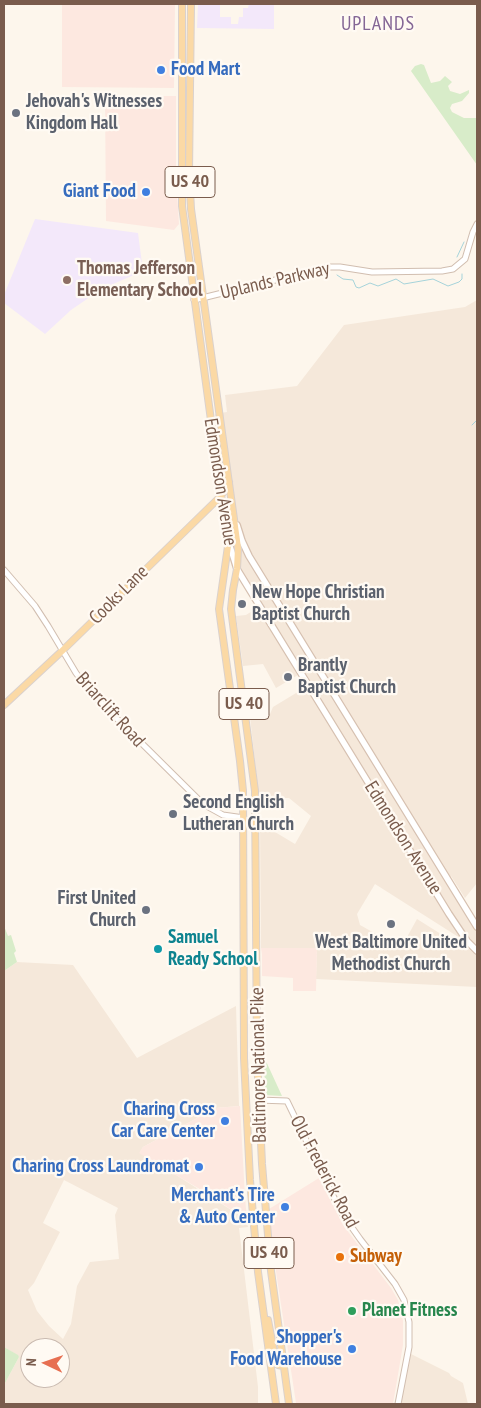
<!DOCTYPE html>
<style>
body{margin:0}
#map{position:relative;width:481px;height:1408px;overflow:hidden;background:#fdf6ec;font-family:"PT Sans Narrow",sans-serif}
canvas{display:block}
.frame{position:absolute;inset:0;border:5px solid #7a5c4d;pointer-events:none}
.north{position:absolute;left:20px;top:1338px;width:50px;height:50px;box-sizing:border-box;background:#fffaf3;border:1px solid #cabbb1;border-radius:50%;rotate:273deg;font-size:14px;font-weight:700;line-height:20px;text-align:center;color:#7a5c4d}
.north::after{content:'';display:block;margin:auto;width:18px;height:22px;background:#e76f51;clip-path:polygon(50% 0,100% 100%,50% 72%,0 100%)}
</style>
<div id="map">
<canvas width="481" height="1408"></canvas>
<div class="frame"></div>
<div class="north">N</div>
</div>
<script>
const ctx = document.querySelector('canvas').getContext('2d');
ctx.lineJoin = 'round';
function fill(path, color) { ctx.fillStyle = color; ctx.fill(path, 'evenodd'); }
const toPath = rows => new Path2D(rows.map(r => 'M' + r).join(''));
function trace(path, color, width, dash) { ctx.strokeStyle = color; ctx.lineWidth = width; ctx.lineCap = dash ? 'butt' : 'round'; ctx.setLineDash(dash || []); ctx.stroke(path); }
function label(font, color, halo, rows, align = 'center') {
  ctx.font = font + ' "PT Sans Narrow",sans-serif'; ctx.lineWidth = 4.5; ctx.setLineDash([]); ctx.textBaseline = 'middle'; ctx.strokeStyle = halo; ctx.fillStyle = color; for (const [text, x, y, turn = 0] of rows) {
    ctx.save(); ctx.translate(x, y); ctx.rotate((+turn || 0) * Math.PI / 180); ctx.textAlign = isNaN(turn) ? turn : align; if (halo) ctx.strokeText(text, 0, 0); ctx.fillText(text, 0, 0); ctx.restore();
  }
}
const residential = toPath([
 [477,300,477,883,465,898,451,876,450,878,477,920,477,950,461,936,460,938,375,884,357,914,360,925,401,948,417,919,460,946,469,949,477,956,477,987,316,979,317,948,261,948,260,823,295,844,311,816,289,798,259,798,250,717,270,714,273,707,306,687,435,895,293,665,292,666,298,675,276,688,263,664,243,666,236,616,246,615,257,608,240,581,215,414,227,412,225,395,297,386,344,325,465,307],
 [17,962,73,965,137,1058,236,1006,239,1106,216,1108,143,1147,140,1152,247,1220,248,1227,239,1228,258,1387,258,1404,4,1404,4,1385,19,1357,17,1355,4,1347,4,971],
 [64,1180,118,1208,115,1215,119,1259,90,1262,77,1286,71,1324,63,1339,49,1326,37,1311,28,1290,34,1283,60,1232,43,1223],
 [30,1348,60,1348,60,1378,30,1378],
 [411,1354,449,1373,451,1376,463,1383,468,1404,402,1404,402,1393]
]);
const commercial = toPath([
 [62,4,175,4,174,88,62,87],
 [105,96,176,96,176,177,179,224,174,230,106,221],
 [261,948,317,948,316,991,293,991,293,978,262,976,262,954],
 [240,1106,245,1197,247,1220,203,1191,139,1153,143,1147,216,1108],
 [319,1178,343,1225,391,1288,398,1300,403,1321,403,1345,393,1404,305,1404,296,1403,275,1265,269,1209]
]);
const education = toPath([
 [198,4,220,4,220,17,231,17,231,24,238,24,239,17,243,17,243,8,248,8,249,4,274,4,274,29,197,28],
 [35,219,138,233,143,271,104,288,90,297,71,310,45,334,4,303,4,295]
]);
const green = toPath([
 [421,64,424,65,431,83,440,81,445,76,452,82,448,86,450,91,460,94,469,90,469,93,462,101,452,104,450,108,452,112,464,118,477,118,477,165,411,71,415,66],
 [4,926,8,936,11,935,16,951,14,953,17,962,4,971],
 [264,1059,265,1059,282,1096,265,1095],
 [4,1347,18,1355,19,1357,4,1385]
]);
const stream = toPath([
 [457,257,464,242],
 [337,275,343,279,353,280,356,287,359,288,370,283,378,286,396,279,404,284,433,279,448,286,459,282,462,279,462,274],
 [472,425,477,420]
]);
const tertiary = toPath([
 [194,300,328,267,340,267,372,272,442,271,453,269,465,259,473,232,477,224],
 [4,570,35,606,48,626,76,673,92,694,203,804,223,815,244,818],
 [258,1100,287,1101,341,1212,360,1239,395,1284,404,1300,409,1322,409,1347,398,1404]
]);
const secondary = toPath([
 [237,525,242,541,249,556,477,927],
 [229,543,237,569,248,587,449,914,467,941,477,951]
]);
const primary = toPath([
 [182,4,182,206,228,546,219,609,240,761,243,791,244,1058,250,1180,258,1272,276,1404],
 [191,4,189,173,191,209,238,548,237,569,233,590,231,609,255,791,257,1056,262,1164,271,1271,289,1404],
 [4,705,62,651,221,496,229,482],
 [268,1320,276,1363,278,1365,283,1366]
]);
const markers = [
 [161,70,5,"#3f7fe0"],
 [16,113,5,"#6b7280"],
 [146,192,5,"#3f7fe0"],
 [67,280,5,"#8d6e63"],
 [242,604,5,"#6b7280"],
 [288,677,5,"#6b7280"],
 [173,814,5,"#6b7280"],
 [146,910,5,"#6b7280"],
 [391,924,5,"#6b7280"],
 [158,949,5,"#0f9aa8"],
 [225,1121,5,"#3f7fe0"],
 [199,1167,5,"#3f7fe0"],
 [285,1207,5,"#3f7fe0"],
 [340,1257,5,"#e8710a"],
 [352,1311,5,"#2e9e5b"],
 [352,1349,5,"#3f7fe0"]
];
const shields = [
 [190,182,50],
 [244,704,50],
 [269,1253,50]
];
const shieldNames = [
 ["US 40",190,182],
 ["US 40",244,704],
 ["US 40",269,1253]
];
const shopNames = [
 ["Food Mart",171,70,"left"],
 ["Giant Food",136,192],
 ["Charing Cross",215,1110],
 ["Car Care Center",215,1132],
 ["Charing Cross Laundromat",189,1167],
 ["Merchant's Tire",275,1196],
 ["& Auto Center",275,1218],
 ["Shopper's",342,1338],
 ["Food Warehouse",342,1360]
];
const worshipNames = [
 ["Jehovah's Witnesses",26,102],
 ["Kingdom Hall",26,124],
 ["New Hope Christian",252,593],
 ["Baptist Church",252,615],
 ["Brantly",298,666],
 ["Baptist Church",298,688],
 ["Second English",183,803],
 ["Lutheran Church",183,825],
 ["First United",136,899,"right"],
 ["Church",136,921,"right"],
 ["West Baltimore United",391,943,"center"],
 ["Methodist Church",391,965,"center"]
];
const educationNames = [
 ["Thomas Jefferson",77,269],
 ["Elementary School",77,291]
];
const streetNames = [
 ["Uplands Parkway",275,281,-13],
 ["Edmondson Avenue",220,482,81],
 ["Cooks Lane",119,595,-45],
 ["Briarclift Road",110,710,48],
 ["Edmondson Avenue",403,838,58],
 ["Baltimore National Pike",259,1065,-91],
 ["Old Frederick Road",324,1172,62]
];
const cultureNames = [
 ["Samuel",168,938],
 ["Ready School",168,960]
];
const foodNames = [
 ["Subway",350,1257]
];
const leisureNames = [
 ["Planet Fitness",362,1311]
];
const neighbourhoodNames = [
 ["UPLANDS",378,24]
];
fill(residential, '#f5e8da');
fill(commercial, '#fde8e0');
fill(education, '#f3e8fa');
fill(green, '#d8ecc9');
trace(stream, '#a5d3da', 1);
trace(tertiary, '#d1beb0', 7);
trace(secondary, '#d6c0b0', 8);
trace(primary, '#dad1cd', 8);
trace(tertiary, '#fff', 5);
trace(secondary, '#fff', 5.5);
trace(primary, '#fbd9a5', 6);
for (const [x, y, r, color] of markers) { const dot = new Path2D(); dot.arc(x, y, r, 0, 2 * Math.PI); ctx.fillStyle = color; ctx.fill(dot); trace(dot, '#fffaf3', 2); }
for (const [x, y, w] of shields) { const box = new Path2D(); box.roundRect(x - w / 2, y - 15.5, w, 31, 4); ctx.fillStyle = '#fffaf3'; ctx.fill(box); trace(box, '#7a5c4d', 1); }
label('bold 18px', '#7a5c4d', null, shieldNames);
label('bold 19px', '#366cbe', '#fffaf3', shopNames, 'right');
label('bold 19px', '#5b616d', '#fffaf3', worshipNames, 'left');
label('bold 19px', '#785e54', '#fffaf3', educationNames, 'left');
label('19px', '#7a5c4d', '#fffaf3', streetNames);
label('bold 19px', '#0d838f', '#fffaf3', cultureNames, 'left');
label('bold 19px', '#c56008', '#fffaf3', foodNames, 'left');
label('bold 19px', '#27864d', '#fffaf3', leisureNames, 'left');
ctx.letterSpacing = '1px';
label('20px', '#846695', '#fffaf3', neighbourhoodNames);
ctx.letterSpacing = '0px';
</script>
